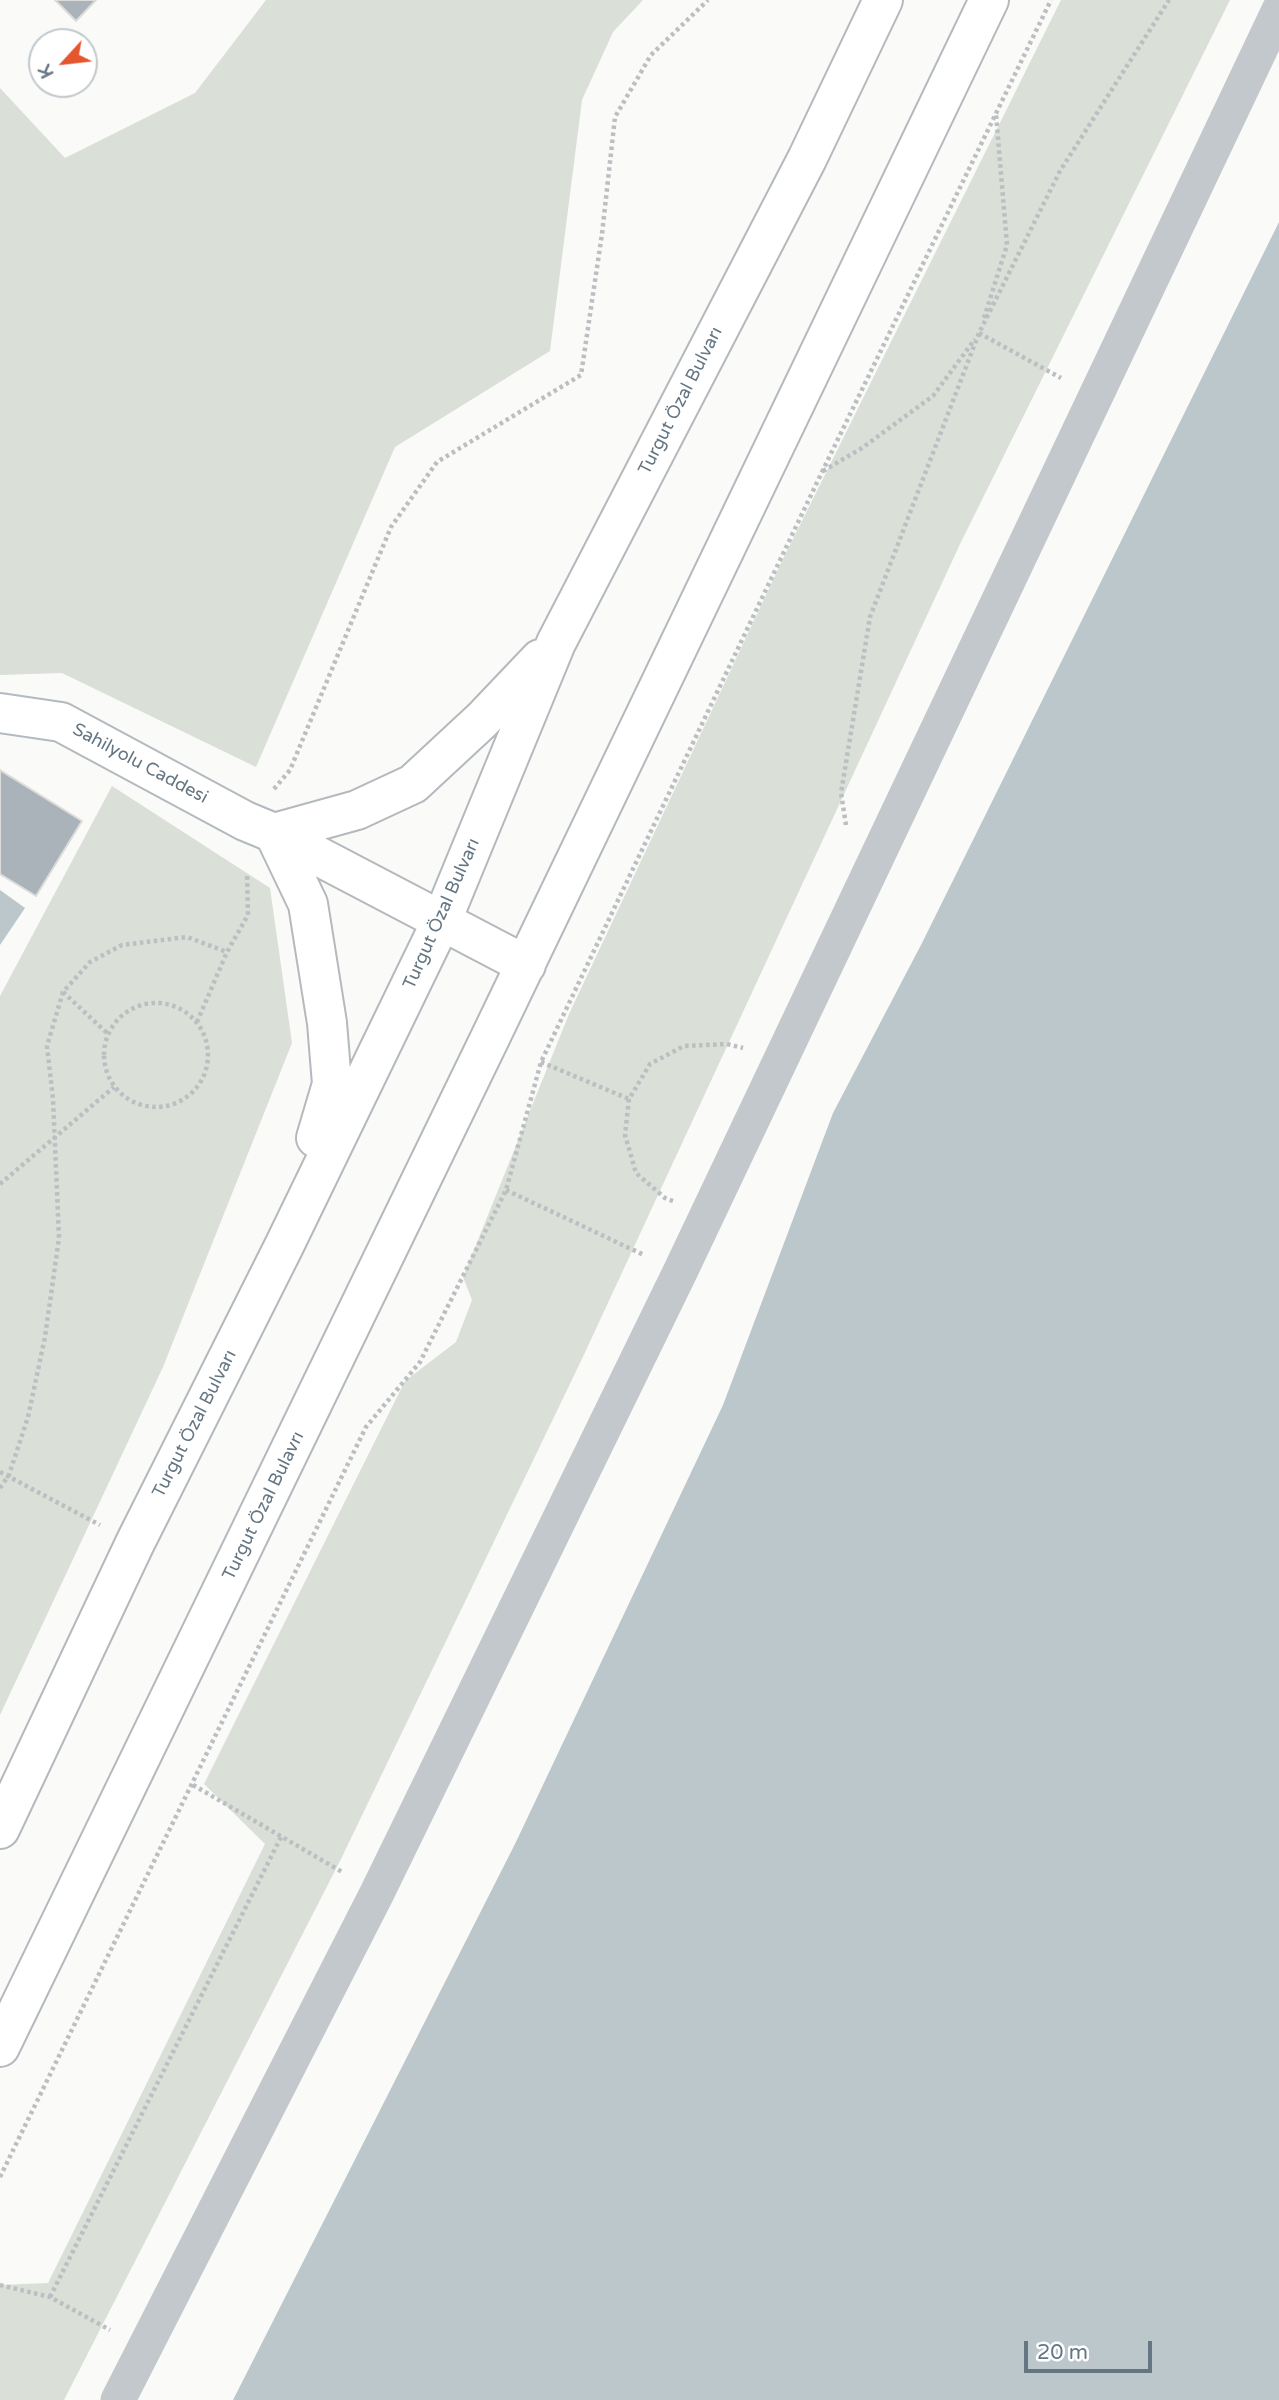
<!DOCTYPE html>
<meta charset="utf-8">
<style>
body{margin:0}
#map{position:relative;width:1279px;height:2400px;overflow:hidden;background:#fafaf8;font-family:"Varela Round",sans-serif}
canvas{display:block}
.north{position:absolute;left:28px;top:28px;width:70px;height:70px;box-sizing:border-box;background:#fff;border:2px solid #c1c8cd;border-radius:50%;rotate:243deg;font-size:19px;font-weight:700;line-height:28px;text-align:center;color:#657683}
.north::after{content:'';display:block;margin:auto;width:24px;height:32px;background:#e4572e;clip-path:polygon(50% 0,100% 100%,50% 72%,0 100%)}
.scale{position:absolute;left:1024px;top:2341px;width:128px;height:32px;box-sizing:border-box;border:4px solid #657683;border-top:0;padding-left:9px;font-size:21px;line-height:24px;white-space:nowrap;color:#657683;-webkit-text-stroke:5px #fff;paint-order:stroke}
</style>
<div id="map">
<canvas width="1279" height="2400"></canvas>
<div class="north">K</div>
<div class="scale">20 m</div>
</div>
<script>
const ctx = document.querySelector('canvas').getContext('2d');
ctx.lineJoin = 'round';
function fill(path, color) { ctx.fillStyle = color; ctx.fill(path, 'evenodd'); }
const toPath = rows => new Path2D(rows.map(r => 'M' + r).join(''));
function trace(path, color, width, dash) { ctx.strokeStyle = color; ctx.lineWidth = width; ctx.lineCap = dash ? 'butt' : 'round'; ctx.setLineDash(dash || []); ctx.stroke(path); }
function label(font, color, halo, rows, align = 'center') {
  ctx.font = font + ' "Varela Round",sans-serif'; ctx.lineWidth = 7; ctx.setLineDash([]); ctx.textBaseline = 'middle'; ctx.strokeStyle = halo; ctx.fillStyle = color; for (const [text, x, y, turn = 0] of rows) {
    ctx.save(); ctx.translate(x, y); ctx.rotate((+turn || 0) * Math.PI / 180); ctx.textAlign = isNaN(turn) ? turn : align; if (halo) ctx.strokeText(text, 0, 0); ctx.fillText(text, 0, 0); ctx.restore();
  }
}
const green = toPath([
 [266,0,643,0,613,32,582,100,550,351,395,447,256,767,62,673,0,675,0,88,65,158,195,93],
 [1061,0,1230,0,961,542,581,1361,340,1861,64,2400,0,2400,0,2285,48,2283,265,1844,204,1784,405,1381,456,1342,472,1300,463,1277,569,1014,783,559],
 [112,786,270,888,292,1043,163,1367,0,1715,0,996]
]);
const water = toPath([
 [1279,222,1279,2400,233,2400,515,1844,723,1405,833,1113,922,943],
 [0,890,25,908,0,945]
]);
const building = toPath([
 [55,0,96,0,76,21,55,0],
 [0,770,82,821,36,896,0,874,0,770]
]);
const path = toPath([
 [984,318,1007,245,996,114],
 [979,333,1061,378],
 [823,471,862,448,933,396,975,339],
 [274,789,290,770,391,527,437,462,581,375,602,234,615,117,651,55,708,0],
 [846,825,841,793,870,617,979,333,1060,171,1169,0],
 [63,992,108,1034],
 '104 1055a52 52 0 1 1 104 0a52 52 0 1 1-104 0Z',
 [197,1022,227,952],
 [541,1062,629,1099],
 [0,1184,114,1087],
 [506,1190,644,1255],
 [673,1201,665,1198,636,1173,625,1135,629,1099,650,1064,684,1046,727,1044,743,1048],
 [0,1472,100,1525],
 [0,1488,9,1475,28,1417,45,1337,59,1238,53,1099,47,1046,63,992,90,962,122,945,187,937,227,952,248,915,247,874],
 [193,1785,344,1873],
 [0,2177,366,1427,420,1362,506,1190,541,1062,822,472,1051,0],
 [0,2285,50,2297,110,2330],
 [50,2297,281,1837]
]);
const street = toPath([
 [118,2400,377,1893,680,1272,1279,10]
]);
const secondary = toPath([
 [0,713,61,722,245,821,274,833]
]);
const highway = toPath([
 [274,833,308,904,327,1023,332,1084,316,1138],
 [274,833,357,810,413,784,482,720,540,659],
 [274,833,526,965],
 [0,1829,135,1543,284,1246,442,920,556,643,807,159,883,0],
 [0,2047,490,1038,989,0]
]);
const streetNames = [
 ["Turgut Özal Bulvarı",681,401,-63],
 ["Sahilyolu Caddesi",140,764,28],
 ["Turgut Özal Bulvarı",442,914,-66],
 ["Turgut Özal Bulvarı",195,1424,-63],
 ["Turgut Özal Bulavrı",264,1506,-64]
];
fill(green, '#dadfd7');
fill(water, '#bbc7cb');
fill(building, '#aab3b9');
trace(building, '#dcdcda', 2);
trace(secondary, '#b3babf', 42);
trace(highway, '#b4b9bd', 42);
trace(path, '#bbbfc2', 4.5, [3.5, 3.5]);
trace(street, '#c3c8cc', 35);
trace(secondary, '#fff', 38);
trace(highway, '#fff', 38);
label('18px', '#657683', '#fff', streetNames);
</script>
